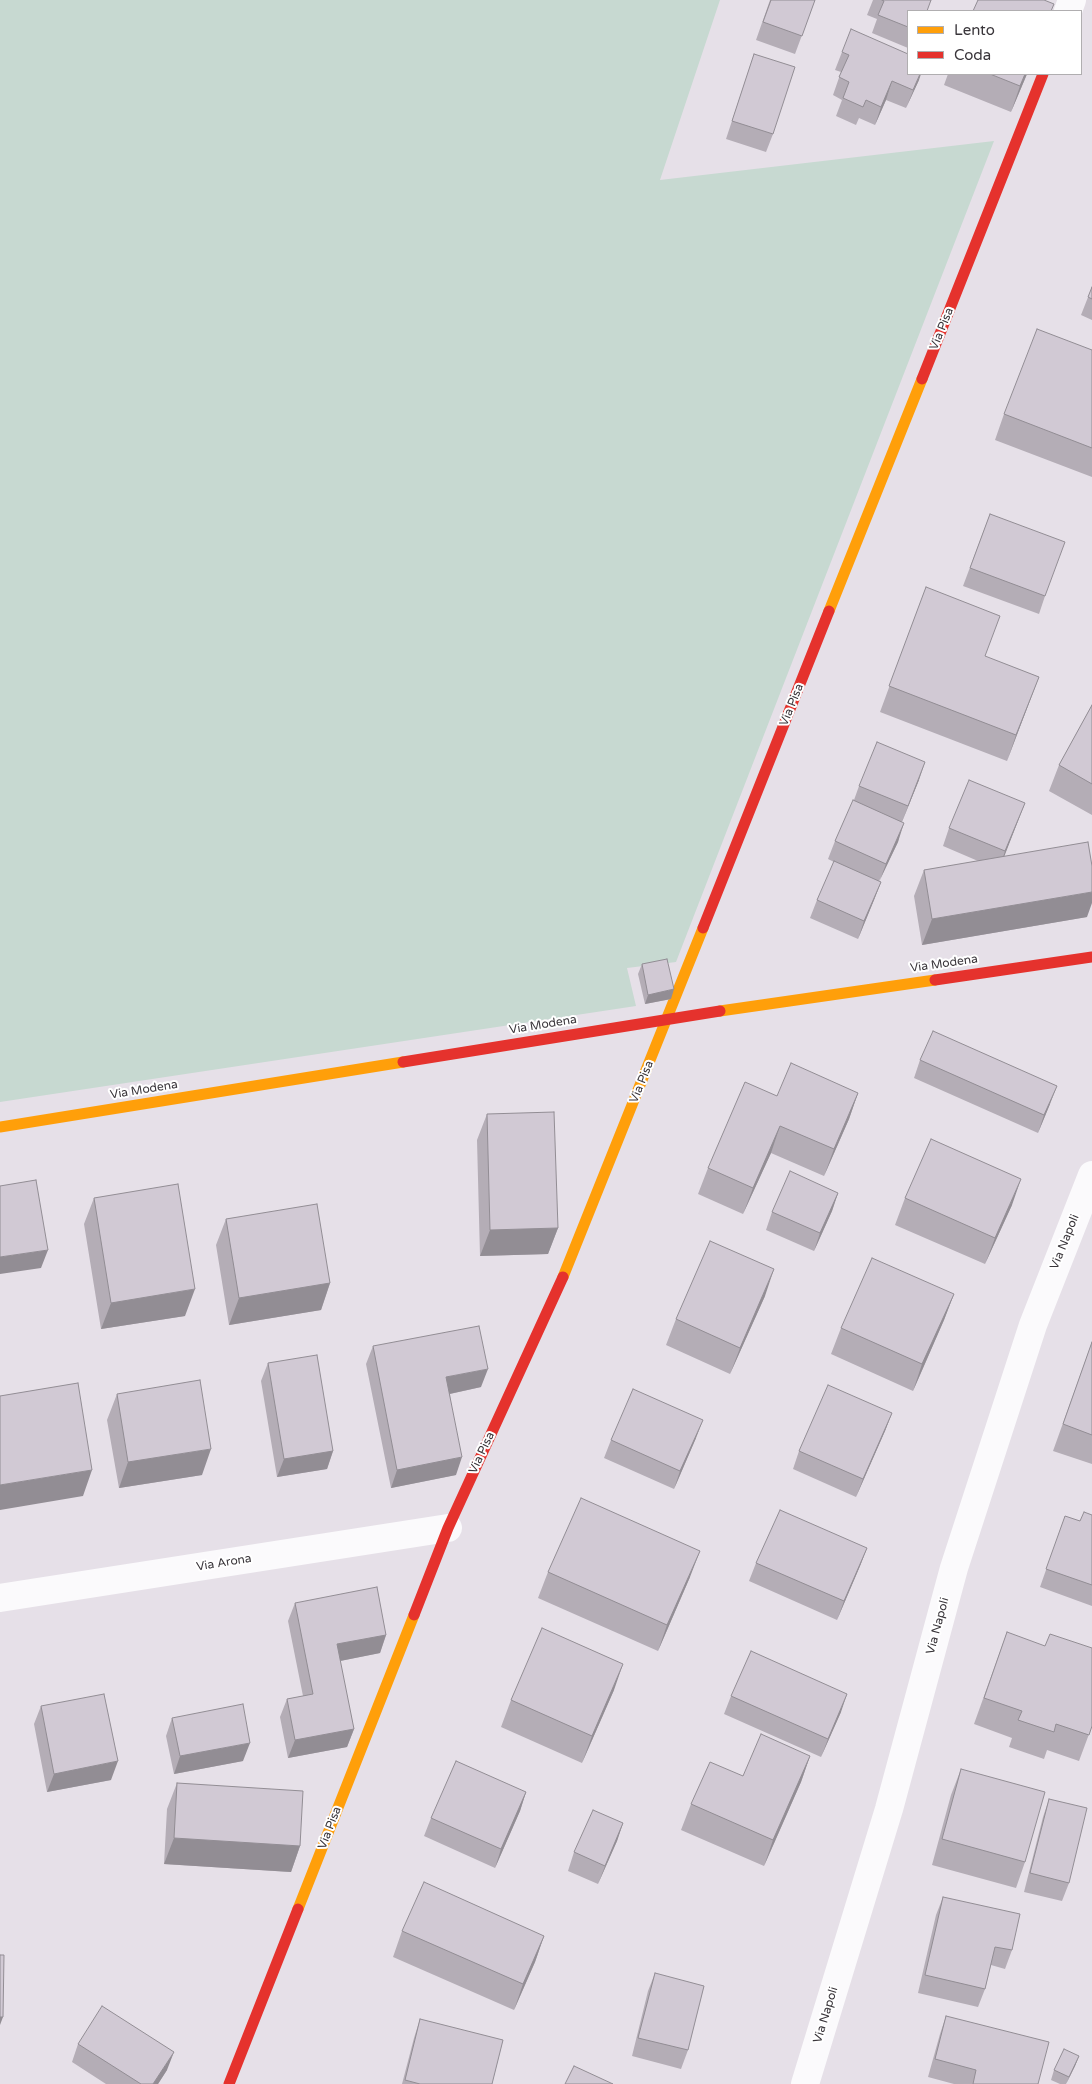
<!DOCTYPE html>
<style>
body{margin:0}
#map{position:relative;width:1092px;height:2084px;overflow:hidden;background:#e6e0e8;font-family:"Varela Round",sans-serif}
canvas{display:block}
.legend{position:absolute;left:907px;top:10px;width:175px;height:65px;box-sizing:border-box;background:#fff;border:1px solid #b0aeb0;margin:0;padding:6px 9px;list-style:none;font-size:15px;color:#39353a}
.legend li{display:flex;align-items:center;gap:10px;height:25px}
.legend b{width:25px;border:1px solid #b0aeb0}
</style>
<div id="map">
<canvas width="1092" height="2084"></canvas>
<ul class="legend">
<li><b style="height:6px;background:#ff9f0a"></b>Lento</li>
<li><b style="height:6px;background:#e5322d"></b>Coda</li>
</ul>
</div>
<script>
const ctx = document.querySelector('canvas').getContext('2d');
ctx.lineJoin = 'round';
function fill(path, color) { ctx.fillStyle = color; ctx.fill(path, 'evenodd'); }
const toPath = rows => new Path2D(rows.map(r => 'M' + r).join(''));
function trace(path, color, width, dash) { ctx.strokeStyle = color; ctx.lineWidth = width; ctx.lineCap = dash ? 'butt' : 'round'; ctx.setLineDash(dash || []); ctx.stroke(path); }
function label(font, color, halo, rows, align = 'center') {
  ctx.font = font + ' "Varela Round",sans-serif'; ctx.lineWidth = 4; ctx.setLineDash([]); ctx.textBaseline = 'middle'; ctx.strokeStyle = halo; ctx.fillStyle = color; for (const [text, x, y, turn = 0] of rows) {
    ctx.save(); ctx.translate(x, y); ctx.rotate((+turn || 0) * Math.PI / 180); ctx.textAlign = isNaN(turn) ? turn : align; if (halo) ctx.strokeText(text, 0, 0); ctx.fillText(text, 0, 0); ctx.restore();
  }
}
const green = toPath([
 [0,0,720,0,660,180,994,141,676,962,627,968,636,1006,0,1102]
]);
const street = toPath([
 [1068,11,1072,0],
 [0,1598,448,1528],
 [805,2084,889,1809,954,1568,1033,1325,1092,1175]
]);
const slow = toPath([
 [829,611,922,379],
 [720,1011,935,980],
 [0,1127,403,1062],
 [563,1277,703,928],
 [298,1909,414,1615]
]);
const jam = toPath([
 [922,379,1043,74],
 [703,928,829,611],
 [935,980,1092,957],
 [403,1062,720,1011],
 [414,1615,448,1528,563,1277],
 [229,2084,298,1909]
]);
const wall = toPath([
 [770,0,815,0,795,54,756,40],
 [873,0,932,0,908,11,908,48,872,33,877,19,867,15],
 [842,52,919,80,906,108,886,100,875,125,859,118,856,125,836,116,842,100,833,95,841,72,835,70],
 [754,54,773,134,766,152,726,139],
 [948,74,1027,74,1011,112,944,85],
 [1092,287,1092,320,1081,315],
 [1092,350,1092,477,995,440,1004,414],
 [990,514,1045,596,1039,614,963,586],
 [926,587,985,657,1039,677,1007,761,880,712],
 [1092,705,1092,815,1049,791,1059,765],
 [919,780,902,822,898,842,879,881,881,882,874,900,858,939,810,918,817,900,834,862,828,859,835,841,854,800,859,786],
 [1025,803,1004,856,1087,917,922,945,914,896,924,870,978,861,943,846,949,828],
 [642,964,671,999,645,1004,638,974],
 [920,1060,1050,1104,1038,1133,914,1078],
 [858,1093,849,1119,824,1176,771,1153,743,1214,698,1194,708,1168,777,1096],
 [487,1114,558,1228,548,1254,480,1256,477,1140],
 [838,1193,832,1211,814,1251,766,1230,772,1212],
 [94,1198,185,1316,101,1329,84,1224],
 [905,1198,1012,1205,985,1264,895,1225],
 [226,1219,330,1283,321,1310,229,1325,216,1245],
 [954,1294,944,1320,913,1391,831,1354,841,1328],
 [765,1296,730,1374,666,1345,676,1319],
 [1092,1342,1092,1464,1053,1451],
 [373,1346,481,1387,450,1394,456,1475,391,1488,366,1364],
 [268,1363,333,1451,327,1469,277,1477,261,1381],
 [117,1394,202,1475,119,1488,107,1420],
 [892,1413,885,1431,856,1497,793,1469,799,1451],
 [696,1438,674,1489,604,1458,611,1440],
 [1092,1515,1092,1606,1040,1587,1065,1516,1080,1521],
 [867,1548,860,1566,837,1620,749,1581,756,1563],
 [548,1572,690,1577,658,1651,538,1598],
 [295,1603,386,1635,380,1653,340,1661,354,1729,347,1747,288,1758,280,1717,287,1699,303,1696,288,1621],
 [1007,1632,1092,1726,1079,1761,1047,1750,1044,1759,1009,1747,1012,1738,974,1724],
 [614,1690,582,1763,501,1727,511,1700],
 [731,1696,841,1712,821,1757,724,1714],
 [41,1706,111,1780,47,1792,34,1724],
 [172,1718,243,1761,174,1774,166,1736],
 [810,1756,801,1782,764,1866,681,1830,691,1804,743,1776],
 [961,1769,1025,1862,1016,1888,932,1865,951,1795],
 [177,1783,300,1846,291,1872,164,1864,167,1809],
 [526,1792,520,1811,495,1868,424,1836,431,1818],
 [1049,1799,1069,1883,1062,1901,1024,1892,1043,1817],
 [623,1823,617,1841,598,1884,568,1871,574,1852],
 [943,1897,1012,1950,1005,1969,991,1965,985,1989,978,2007,918,1993,936,1915],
 [402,1931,544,1936,535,1962,514,2010,393,1957],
 [655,1973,688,2050,681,2069,632,2056,648,1991],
 [946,2016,1038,2084,954,2084,928,2077,940,2034],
 [420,2019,492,2084,402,2084,414,2038],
 [78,2044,167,2070,158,2084,106,2084,72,2062],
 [1079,2056,1075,2066,1066,2084,1060,2084,1051,2080,1054,2070]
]);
const shadedWall = toPath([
 [920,74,921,74,919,80,906,108],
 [1025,74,1027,74,1011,112,1020,86],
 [892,81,886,100,875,125,881,107],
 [1039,677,1029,703,1007,761,1016,735],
 [925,762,919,780,901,824,908,806],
 [1025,803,1018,821,999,870,1005,851],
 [904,823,898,842,879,882,886,864],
 [881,882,874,900,858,939,864,921],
 [1092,892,1092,903,1087,917,922,945,932,919],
 [674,989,671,999,645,1004,648,995],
 [1057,1086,1050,1104,1038,1133,1044,1115],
 [858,1093,849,1119,824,1176,834,1149],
 [780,1126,771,1153,743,1214,753,1188],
 [1021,1179,1012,1205,985,1264,995,1238],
 [838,1193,832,1211,814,1251,820,1233],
 [558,1228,548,1254,480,1256,490,1230],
 [48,1250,41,1268,0,1274,0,1257],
 [774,1269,765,1296,730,1374,740,1348],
 [330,1283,321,1310,229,1325,239,1298],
 [195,1289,185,1316,101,1329,111,1303],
 [954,1294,944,1320,913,1391,922,1364],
 [488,1369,481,1387,440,1396,446,1377],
 [892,1413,885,1431,856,1497,863,1479],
 [703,1420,696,1438,674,1489,680,1471],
 [211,1449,202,1475,119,1488,128,1462],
 [333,1451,327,1469,277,1477,284,1459],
 [462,1457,456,1475,391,1488,397,1470],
 [92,1470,83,1496,0,1510,0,1485],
 [867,1548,860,1566,837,1620,844,1601],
 [700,1551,690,1577,658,1651,667,1625],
 [386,1635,380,1653,330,1663,337,1644],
 [623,1664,614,1690,582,1763,592,1736],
 [847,1694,841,1712,821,1757,828,1739],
 [354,1729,347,1747,288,1758,295,1740],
 [250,1743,243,1761,174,1774,180,1756],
 [810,1756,801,1782,764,1866,773,1840],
 [118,1761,111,1780,47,1792,54,1774],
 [526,1792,520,1811,495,1868,501,1849],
 [623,1823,617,1841,598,1884,605,1866],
 [174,1838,300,1846,291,1872,164,1864],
 [544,1936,535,1962,514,2010,523,1984],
 [0,2017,3,2017,0,2025],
 [174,2052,167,2070,158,2084,153,2084],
 [1079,2056,1075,2066,1066,2084,1069,2077]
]);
const building = toPath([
 [771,0,815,0,802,36,763,22,771,0],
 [882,0,931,0,927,11,908,11,908,27,878,15,884,1,882,0],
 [978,0,1044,0,1054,4,1051,11,973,11,978,0],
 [851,29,908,54,908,74,920,74,913,90,892,81,881,107,866,100,863,107,843,98,849,82,839,77,849,55,842,52,851,29],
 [754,54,795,67,773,134,732,121,754,54],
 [990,74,1025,74,1020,86,990,74],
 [1092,287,1092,299,1088,297,1092,287],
 [1037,329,1092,350,1092,448,1004,414,1037,329],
 [990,514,1065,542,1045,596,970,568,990,514],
 [926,587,1000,616,985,656,1039,677,1016,735,889,686,926,587],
 [1092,705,1092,784,1059,765,1092,705],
 [877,742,925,762,908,806,859,786,877,742],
 [969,780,1025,803,1005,851,949,828,969,780],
 [853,800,904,823,886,864,835,841,853,800],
 [1088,842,1092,866,1092,892,932,919,924,870,1088,842],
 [834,861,881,882,864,921,817,900,834,861],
 [667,959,674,989,648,995,642,964,667,959],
 [933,1031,1057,1086,1044,1115,920,1060,933,1031],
 [791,1063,858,1093,834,1149,780,1126,753,1188,708,1168,745,1082,777,1096,791,1063],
 [554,1112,558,1228,490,1230,487,1114,554,1112],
 [931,1139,1021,1179,995,1238,905,1198,931,1139],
 [790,1171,838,1193,820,1233,772,1212,790,1171],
 [36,1180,48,1250,0,1257,0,1186,36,1180],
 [178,1184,195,1289,111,1303,94,1198,178,1184],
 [317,1204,330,1283,239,1298,226,1219,317,1204],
 [710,1241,774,1269,740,1348,676,1319,710,1241],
 [872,1258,954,1294,922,1364,841,1328,872,1258],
 [479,1326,488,1369,446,1377,462,1457,397,1470,373,1346,479,1326],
 [1092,1342,1092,1435,1063,1424,1092,1342],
 [317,1355,333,1451,284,1459,268,1363,317,1355],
 [200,1380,211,1449,128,1462,117,1394,200,1380],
 [78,1383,92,1470,0,1485,0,1396,78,1383],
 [828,1385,892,1413,863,1479,799,1451,828,1385],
 [633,1389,703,1420,680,1471,611,1440,633,1389],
 [581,1498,700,1551,667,1625,548,1572,581,1498],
 [780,1510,867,1548,844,1601,756,1563,780,1510],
 [1084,1512,1092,1515,1092,1585,1046,1569,1065,1516,1080,1521,1084,1512],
 [377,1587,386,1635,337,1644,354,1729,295,1740,287,1699,313,1694,295,1603,377,1587],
 [542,1628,623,1664,592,1736,511,1700,542,1628],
 [1007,1632,1045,1646,1050,1634,1092,1648,1092,1726,1089,1735,1056,1724,1054,1732,1018,1720,1022,1711,984,1698,1007,1632],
 [751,1651,847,1694,828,1739,731,1696,751,1651],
 [104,1694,118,1761,54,1774,41,1706,104,1694],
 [243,1704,250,1743,180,1756,172,1718,243,1704],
 [761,1734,810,1756,773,1840,691,1804,710,1762,743,1776,761,1734],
 [456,1761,526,1792,501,1849,431,1818,456,1761],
 [961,1769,1045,1792,1025,1862,942,1839,961,1769],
 [177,1783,303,1791,300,1846,174,1838,177,1783],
 [1049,1799,1087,1808,1069,1883,1030,1873,1049,1799],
 [593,1810,623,1823,605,1866,574,1852,593,1810],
 [424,1882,544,1936,523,1984,402,1931,424,1882],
 [943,1897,1020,1914,1012,1950,995,1947,985,1989,925,1975,943,1897],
 [0,1955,4,1955,3,2017,0,2017,0,1955],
 [655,1973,704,1986,688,2050,638,2038,655,1973],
 [102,2006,174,2052,153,2084,141,2084,78,2044,102,2006],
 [946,2016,1049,2042,1038,2084,973,2084,976,2070,935,2059,946,2016],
 [420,2019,503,2040,492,2084,420,2084,405,2080,420,2019],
 [1064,2049,1079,2056,1069,2077,1054,2070,1064,2049],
 [574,2066,613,2084,565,2084,574,2066]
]);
const streetNames = [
 ["Via Pisa",942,329,-68],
 ["Via Pisa",792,705,-68],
 ["Via Modena",944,964,-8],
 ["Via Modena",543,1025,-9],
 ["Via Pisa",642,1082,-68],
 ["Via Modena",144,1090,-9],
 ["Via Napoli",1065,1242,-68],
 ["Via Pisa",482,1453,-65],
 ["Via Arona",224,1563,-9],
 ["Via Napoli",938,1626,-75],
 ["Via Pisa",330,1828,-69],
 ["Via Napoli",826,2015,-73]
];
fill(green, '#c7d9d1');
trace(street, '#fbfafc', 28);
trace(slow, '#ff9f0a', 11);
trace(jam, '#e5322d', 11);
fill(wall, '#b4adb6');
fill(shadedWall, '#928d94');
fill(building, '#d1c9d4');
trace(building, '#928d94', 1);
label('12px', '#39353a', '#fff', streetNames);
</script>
